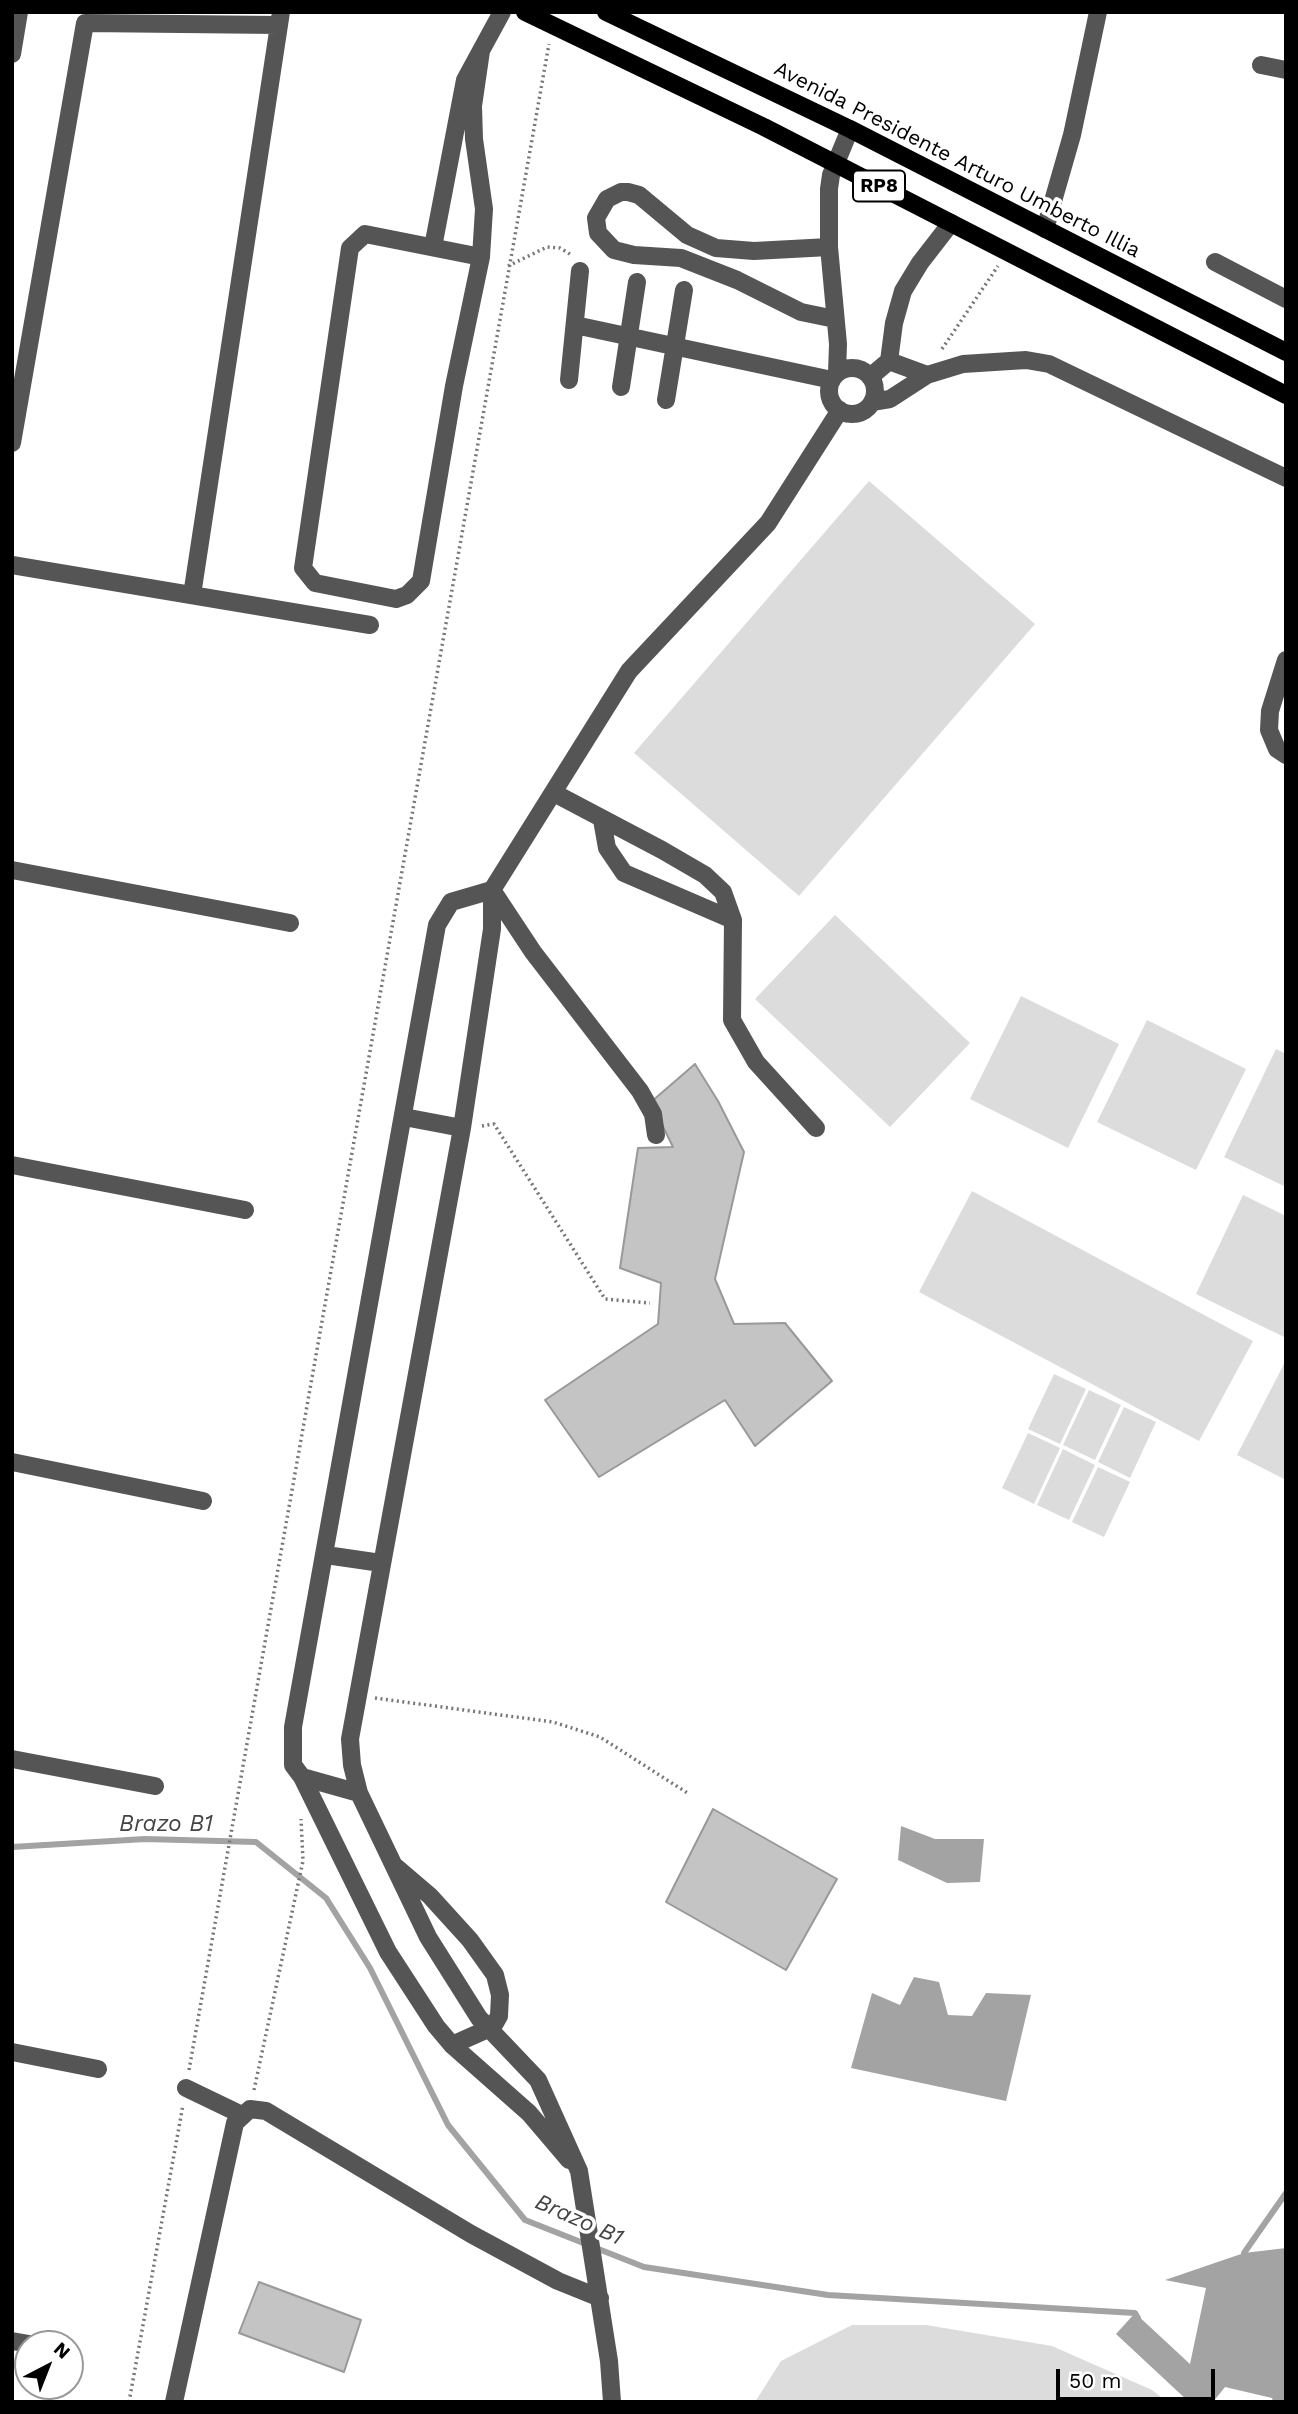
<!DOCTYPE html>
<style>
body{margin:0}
#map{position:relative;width:1298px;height:2414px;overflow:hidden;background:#fff;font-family:"Work Sans",sans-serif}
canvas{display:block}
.frame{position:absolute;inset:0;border:14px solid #000;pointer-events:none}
.north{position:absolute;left:14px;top:2330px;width:70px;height:70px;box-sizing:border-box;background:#fff;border:2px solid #999;border-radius:50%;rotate:42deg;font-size:19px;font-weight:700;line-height:28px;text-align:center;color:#000}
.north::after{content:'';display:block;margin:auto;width:24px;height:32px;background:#000;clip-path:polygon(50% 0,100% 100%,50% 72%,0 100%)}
.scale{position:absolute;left:1056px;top:2369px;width:159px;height:32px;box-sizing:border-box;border:4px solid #000;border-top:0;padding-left:9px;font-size:21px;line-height:24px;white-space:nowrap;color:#000;-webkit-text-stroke:5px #fff;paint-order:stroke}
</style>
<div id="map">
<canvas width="1298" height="2414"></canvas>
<div class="frame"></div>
<div class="north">N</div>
<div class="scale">50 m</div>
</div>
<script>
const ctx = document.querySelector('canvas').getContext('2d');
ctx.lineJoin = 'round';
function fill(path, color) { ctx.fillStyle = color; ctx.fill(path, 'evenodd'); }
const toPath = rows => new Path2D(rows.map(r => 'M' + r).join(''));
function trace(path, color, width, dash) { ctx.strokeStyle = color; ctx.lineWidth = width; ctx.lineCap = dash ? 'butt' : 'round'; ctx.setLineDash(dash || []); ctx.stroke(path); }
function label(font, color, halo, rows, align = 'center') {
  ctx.font = font + ' "Work Sans",sans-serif'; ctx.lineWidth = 7; ctx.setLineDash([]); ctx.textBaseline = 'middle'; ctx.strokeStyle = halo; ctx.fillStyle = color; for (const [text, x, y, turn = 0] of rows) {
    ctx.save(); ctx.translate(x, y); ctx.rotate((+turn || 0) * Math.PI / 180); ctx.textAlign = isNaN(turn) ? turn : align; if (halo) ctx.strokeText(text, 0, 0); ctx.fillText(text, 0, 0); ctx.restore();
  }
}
const green = toPath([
 [869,481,1035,624,799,896,634,753],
 [835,915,970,1043,890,1127,755,999],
 [1021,996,1119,1044,1068,1148,970,1099],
 [1147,1020,1246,1069,1196,1170,1097,1122],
 [1276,1049,1286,1054,1286,1187,1224,1157],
 [972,1191,1253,1341,1199,1441,919,1292],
 [1243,1195,1286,1216,1286,1338,1196,1294],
 [1286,1360,1286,1480,1237,1455],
 [1054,1374,1086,1389,1060,1444,1028,1429],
 [1089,1390,1121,1405,1095,1460,1063,1445],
 [1124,1407,1156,1422,1130,1478,1098,1462],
 [1028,1433,1060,1448,1034,1504,1002,1488],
 [1063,1449,1095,1465,1069,1520,1037,1505],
 [1098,1467,1130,1482,1104,1537,1072,1522],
 [852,2325,926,2325,1052,2346,1152,2390,1167,2402,755,2402,781,2361]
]);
const water = toPath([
 [901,1826,935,1839,984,1839,980,1882,947,1883,898,1860],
 [914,1977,939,1982,948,2015,972,2016,986,1993,1031,1995,1006,2101,851,2068,872,1993,900,2005],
 [1286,2248,1286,2402,1273,2402,1272,2398,1225,2387,1213,2402,1189,2402,1116,2334,1135,2313,1190,2364,1206,2288,1165,2280,1244,2253]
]);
const stream = toPath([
 [12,1847,145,1839,256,1842,326,1898,370,1968,448,2125,525,2220,644,2267,828,2295,1135,2313,1138,2318],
 [1246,2258,1244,2253,1286,2193]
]);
const building = toPath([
 [695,1064,718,1101,744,1152,715,1279,734,1324,785,1323,832,1381,755,1446,725,1400,599,1477,545,1400,658,1324,661,1283,620,1268,638,1148,673,1147,651,1102,695,1064],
 [713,1809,837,1879,786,1970,666,1902,713,1809],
 [259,2282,361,2320,344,2372,239,2333,259,2282]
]);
const path = toPath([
 [508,266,547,247,560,248,570,254],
 [942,349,998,266],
 [482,1126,494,1124,605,1299,650,1303],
 [375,1698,553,1722,600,1737,689,1794],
 [189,2070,549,44],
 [254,2090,303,1861,301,1819],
 [129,2402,183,2105]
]);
const minor = toPath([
 [12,54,19,12],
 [1261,65,1286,70],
 [1045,229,1072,135,1098,12],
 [433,247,465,80,502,12],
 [829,247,754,251,716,248,687,235,639,195,628,192,621,192,607,199,596,218,598,233,614,250,634,255,681,258,737,280,801,312,835,319],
 [481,257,365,234,350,248,303,568,315,583,396,599,407,595,421,581,454,386,481,257,484,209,474,139,473,106,481,51],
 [1215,262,1286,299],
 [575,325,832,380],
 [889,361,927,375],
 '829 391a23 23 0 1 1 46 0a23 23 0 1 1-46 0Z',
 [837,373,838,344,829,247,829,189,831,175,850,129],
 [870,377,889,361,894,323,903,291,920,263,951,223],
 [569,380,580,271],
 [621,387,637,282],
 [666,400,684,290],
 [872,402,890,399,927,375,963,364,1026,360,1049,364,1286,478],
 [12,443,85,23,278,25],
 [12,565,370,625],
 [192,595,281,12],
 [1286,660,1270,711,1269,730,1277,749,1286,755],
 [554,793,662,850,705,875,723,892,733,920,732,1020,756,1062,816,1128],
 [602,820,607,848,624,873,733,920],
 [12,870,290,923],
 [492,890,451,902,437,925,293,1727,293,1765,302,1777,388,1952,436,2026,452,2045,529,2113,569,2160],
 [492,890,533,952,640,1091,653,1114,656,1135],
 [404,1117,462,1128],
 [12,1165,245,1210],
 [12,1462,203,1501],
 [326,1555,381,1563],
 [12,1759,155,1786],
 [302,1777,359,1793],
 [396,1867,430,1896,470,1940,495,1975,500,1995,499,2016,495,2023,488,2029,452,2045],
 [12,2052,98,2069],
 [186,2088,240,2114],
 [12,2341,29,2344],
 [174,2402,235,2123,250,2109,266,2111,471,2234,558,2281,600,2298],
 [612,2402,609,2361,579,2171,538,2080,479,2018,428,1937,359,1793,352,1765,350,1739,462,1128,492,929,492,890,629,671,768,523,840,410]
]);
const major = toPath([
 [525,12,764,127,1286,395],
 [606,12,850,129,1286,352]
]);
const shields = [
 [879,186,52]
];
const shieldNames = [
 ["RP8",879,186]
];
const streetNames = [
 ["Avenida Presidente Arturo Umberto Illia",957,160,27]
];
const waterNames = [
 ["Brazo B1",166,1824],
 ["Brazo B1",579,2220,24]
];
fill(green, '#dcdcdc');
fill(water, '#a3a3a3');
trace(stream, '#a3a3a3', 6);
fill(building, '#c4c4c4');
trace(building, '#999', 2);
trace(path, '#777', 3.5, [2, 3.5]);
trace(minor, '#555', 18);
trace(major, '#000', 18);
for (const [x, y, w] of shields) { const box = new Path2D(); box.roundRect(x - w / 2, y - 15.5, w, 31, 5); ctx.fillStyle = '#fff'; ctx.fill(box); trace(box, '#000', 2); }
label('bold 19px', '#000', null, shieldNames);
label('21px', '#000', '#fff', streetNames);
label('italic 23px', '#444', '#fff', waterNames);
</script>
